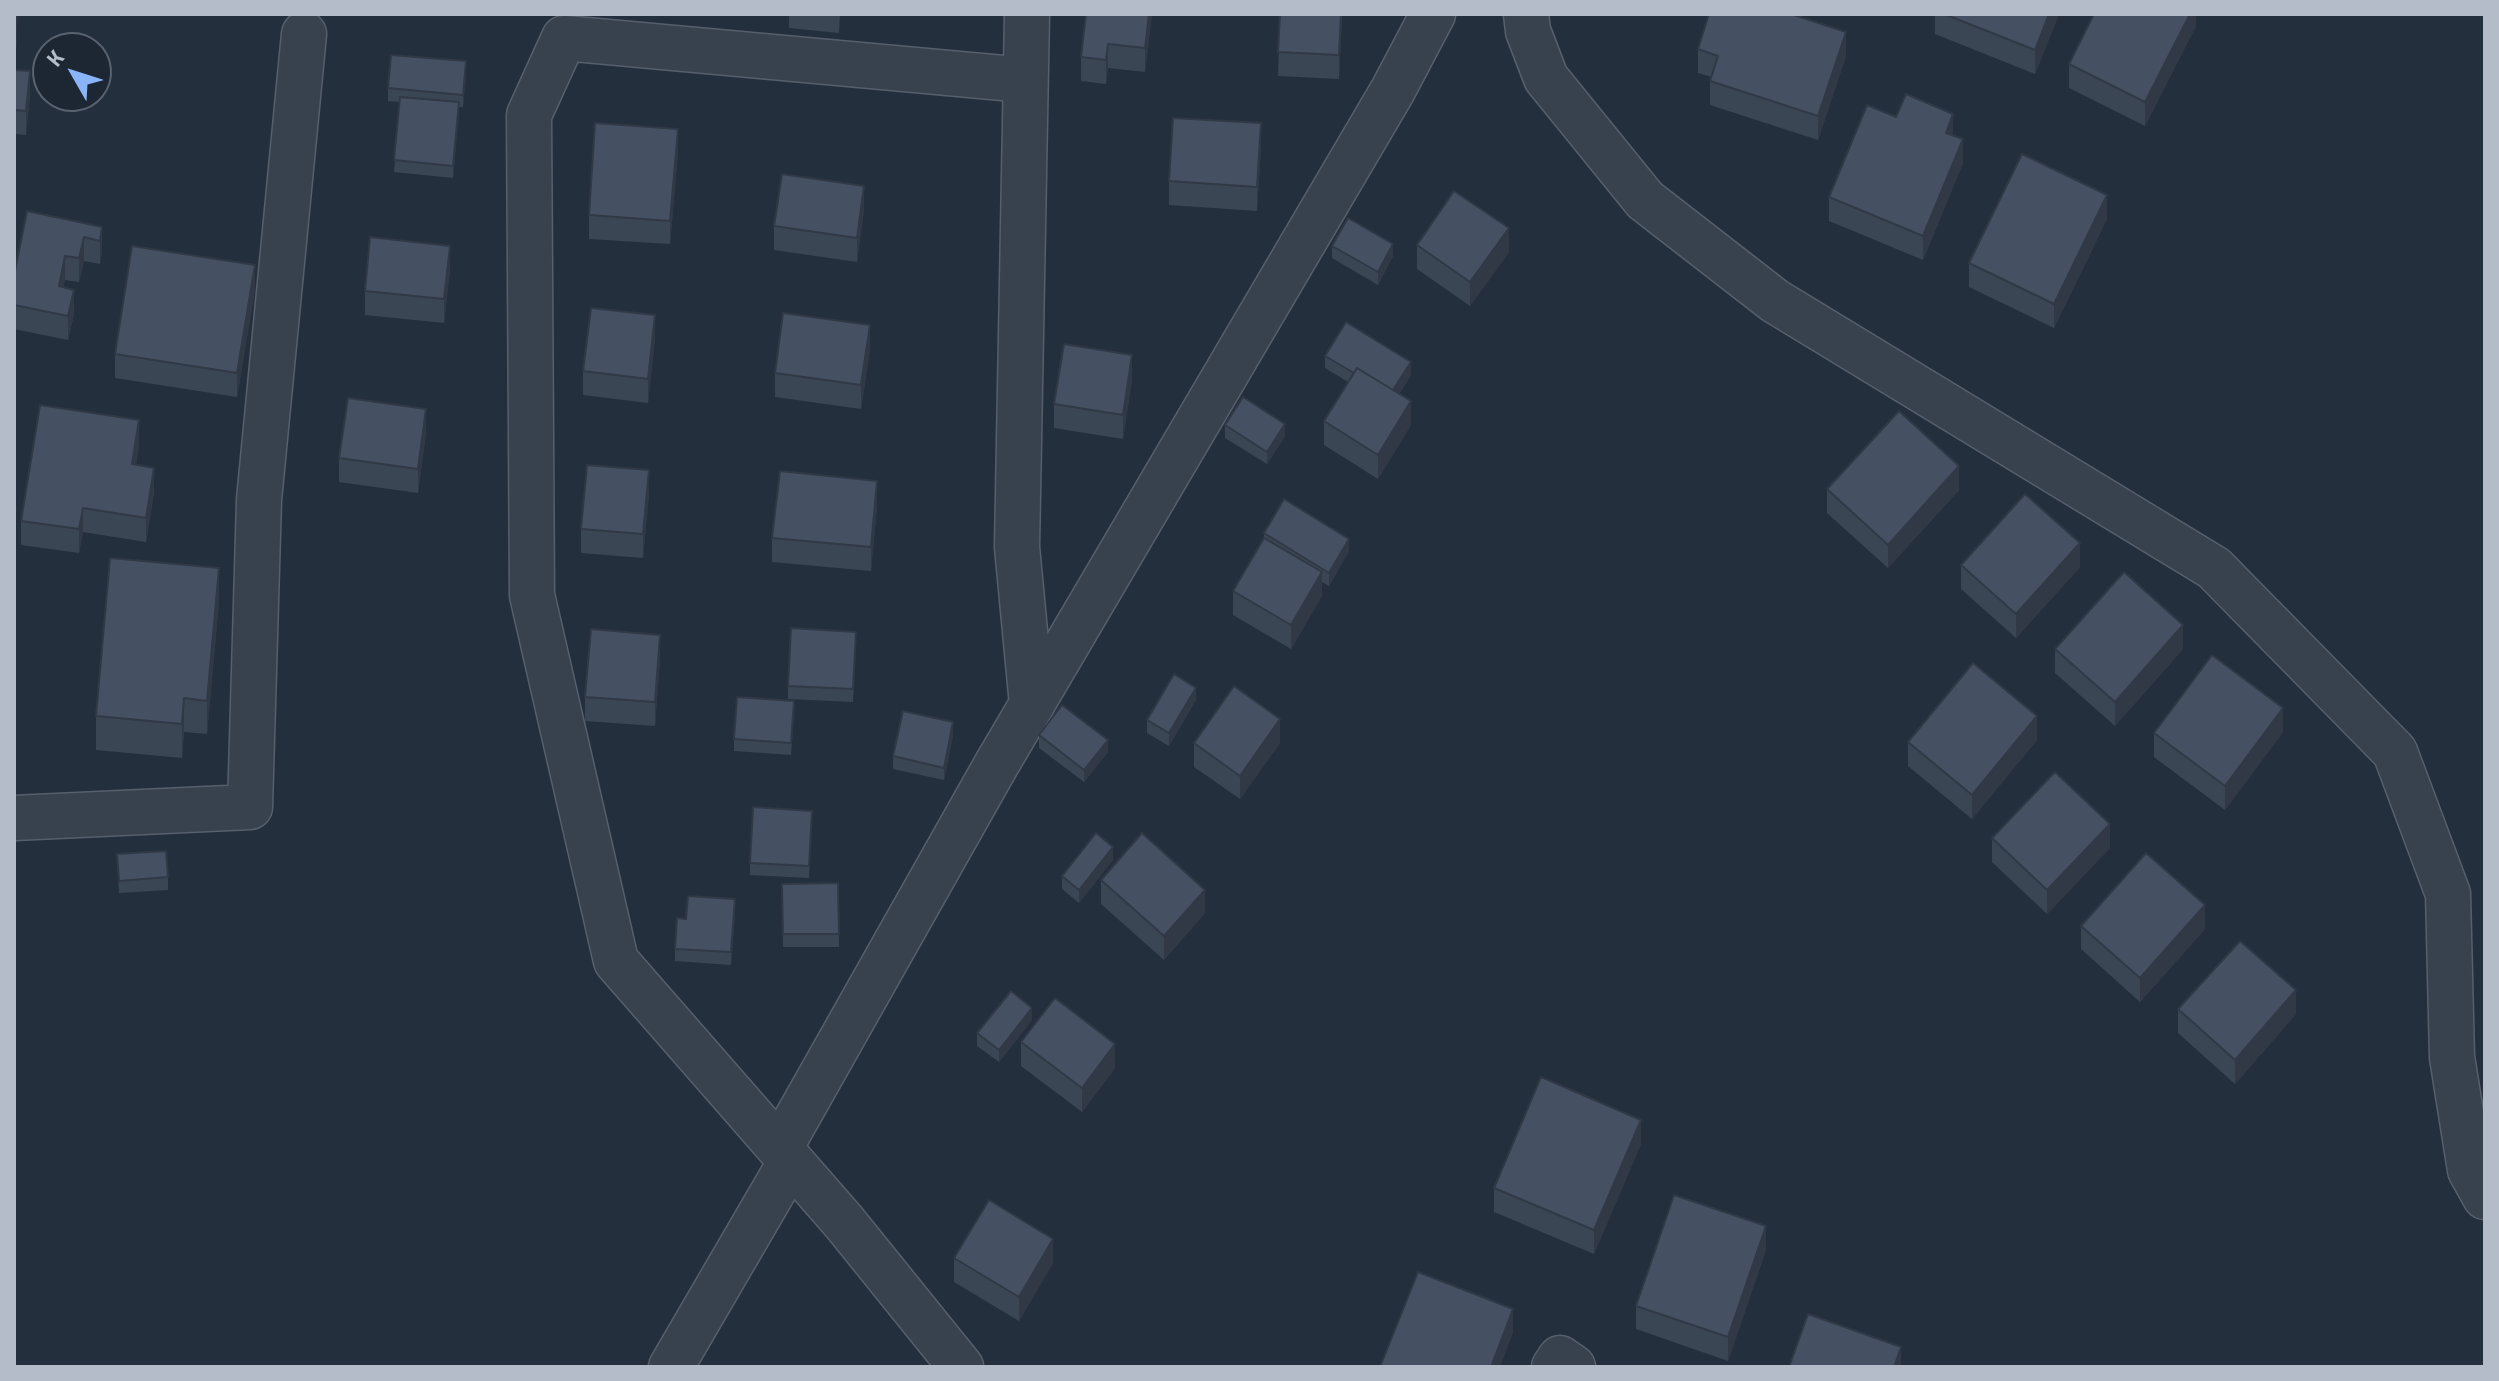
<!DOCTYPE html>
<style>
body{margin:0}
#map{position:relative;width:2499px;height:1381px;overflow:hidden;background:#242f3e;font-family:"Titillium Web",sans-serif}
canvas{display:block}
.frame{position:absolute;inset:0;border:16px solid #b4bcc9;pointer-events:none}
.north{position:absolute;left:32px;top:32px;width:80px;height:80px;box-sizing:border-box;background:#1d2633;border:2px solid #59626f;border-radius:50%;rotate:309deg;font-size:22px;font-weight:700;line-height:32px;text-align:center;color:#b4bcc9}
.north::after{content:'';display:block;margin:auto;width:28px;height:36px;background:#8ab4f8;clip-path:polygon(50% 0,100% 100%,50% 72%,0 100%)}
</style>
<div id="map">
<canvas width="2499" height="1381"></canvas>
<div class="frame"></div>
<div class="north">K</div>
</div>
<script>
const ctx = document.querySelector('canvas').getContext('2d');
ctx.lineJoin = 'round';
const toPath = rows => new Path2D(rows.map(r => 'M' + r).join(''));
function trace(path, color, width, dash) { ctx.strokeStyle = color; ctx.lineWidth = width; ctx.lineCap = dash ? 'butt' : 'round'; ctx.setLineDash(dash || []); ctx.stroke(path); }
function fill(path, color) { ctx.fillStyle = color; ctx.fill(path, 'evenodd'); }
const minor = toPath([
 [1027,14,1017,547,1032,705],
 [1526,14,1528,31,1546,78,1645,200,1775,301,2214,568,2395,752,2448,894,2452,1057,2470,1170,2485,1197],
 [14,818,250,807,259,500,304,34],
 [780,1148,995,767,1393,90,1433,14],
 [671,1367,791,1161],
 [961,1367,844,1222,616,961,532,595,529,115,564,38,1025,80],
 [1554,1367,1560,1358,1573,1367]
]);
const wall = toPath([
 [789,14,840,14,839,33,789,28],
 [1152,14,1145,72,1108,68,1106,84,1081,81,1081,57],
 [1280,14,1342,14,1339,79,1278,76],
 [1935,14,2059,14,2035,74,1935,34],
 [2196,14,2196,26,2145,126,2069,88,2069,64],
 [14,15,17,39,14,70,30,95,26,135,14,134],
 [1698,49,1846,56,1818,140,1710,105,1710,81,1712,77,1698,73],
 [466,74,463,107,459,107,453,178,394,172,400,102,388,101,388,88],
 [1896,117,1953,136,1963,163,1923,260,1829,221,1829,197],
 [1261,147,1257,211,1169,205,1169,181],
 [678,153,670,244,589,239,589,215],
 [864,209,857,262,774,250,774,226],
 [2107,219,2054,328,1969,287,1969,263],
 [102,227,102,250,100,264,84,261,79,282,65,280,63,287,74,314,68,340,14,329,14,276],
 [1417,245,1509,252,1470,306,1417,269],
 [1332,246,1393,256,1378,285,1332,258],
 [450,270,444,323,365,315,365,291],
 [255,289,237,397,115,378,115,354],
 [655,338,648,403,583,395,583,371],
 [870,349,861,409,775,397,775,373],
 [1325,356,1411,375,1399,394,1411,425,1378,479,1324,445,1324,421,1348,382,1325,368],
 [1132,379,1123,439,1054,428,1054,404],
 [1225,425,1285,436,1267,464,1225,438],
 [426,433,418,493,339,482,339,458],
 [139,444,136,465,154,492,146,542,83,532,79,553,21,545,21,521],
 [1827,489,1959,490,1888,568,1827,513],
 [649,494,643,558,581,553,581,529],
 [877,505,871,571,772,562,772,538],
 [1264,533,1349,551,1329,586,1322,582,1322,596,1291,649,1233,615,1233,591,1264,539],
 [1961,565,2080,567,2016,638,1961,589],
 [219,601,207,734,184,732,182,758,96,750,96,716],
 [856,644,853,702,788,699,788,686],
 [2055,649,2183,649,2115,726,2055,673],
 [660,659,655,726,585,721,585,697],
 [1196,700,1169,746,1147,733,1147,720],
 [794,713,791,755,734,751,734,739],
 [2283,732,2225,810,2154,757,2154,733],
 [953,735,944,780,893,769,893,756],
 [1039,735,1108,752,1084,782,1039,748],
 [2037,740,1972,819,1908,766,1908,742],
 [1194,743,1280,743,1240,799,1194,767],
 [812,811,809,878,750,875,750,863],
 [1992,838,2110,848,2047,914,1992,862],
 [117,854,168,877,168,890,119,893],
 [1113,860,1079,903,1062,889,1062,876],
 [1101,880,1205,913,1164,960,1101,904],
 [838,883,839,947,783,947,782,884],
 [735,911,731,965,675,961,675,949,686,919],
 [2081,926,2205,929,2140,1002,2081,949],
 [2178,1009,2296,1014,2235,1084,2178,1033],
 [1032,1020,999,1062,977,1046,977,1033],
 [1021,1042,1115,1068,1082,1112,1021,1066],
 [1641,1144,1594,1254,1494,1212,1494,1188],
 [1766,1250,1728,1361,1636,1329,1636,1306],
 [954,1258,1053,1263,1019,1321,954,1282]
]);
const shadedWall = toPath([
 [1149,14,1152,14,1145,72,1145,48],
 [1341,14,1342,14,1339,79,1339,55],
 [2049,14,2059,14,2035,74,2035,50],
 [2190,14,2196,14,2196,26,2145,126,2145,102],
 [17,16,17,39,14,74,14,50],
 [1846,32,1846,56,1818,140,1818,116],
 [1108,44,1108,68,1106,84,1106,60],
 [466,61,466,74,463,107,463,95],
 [30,71,30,95,26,135,26,111],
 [459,102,459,115,453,178,453,166],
 [1953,114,1953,138,1946,133],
 [1261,123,1261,147,1257,211,1257,187],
 [678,129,678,153,670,244,670,221],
 [1963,139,1963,163,1923,260,1923,236],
 [864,186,864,209,857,262,857,238],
 [2107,195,2107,219,2054,328,2054,304],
 [102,227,102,250,100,264,100,241],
 [1509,228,1509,252,1470,306,1470,282],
 [84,237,84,261,79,282,79,258],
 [1393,244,1393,256,1378,285,1378,272],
 [450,246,450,270,444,323,444,299],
 [65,256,65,280,59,310,59,286],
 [255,265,255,289,237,397,237,373],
 [74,290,74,314,68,340,68,316],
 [655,315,655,338,648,403,648,379],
 [870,325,870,349,861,409,861,385],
 [1132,355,1132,379,1123,439,1123,415],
 [1411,362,1411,375,1390,408,1390,395],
 [1411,401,1411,425,1378,479,1378,455],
 [426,409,426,433,418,493,418,469],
 [139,420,139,444,132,488,132,464],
 [1285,424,1285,436,1267,464,1267,452],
 [1959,466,1959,490,1888,568,1888,545],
 [154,468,154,492,146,542,146,518],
 [649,470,649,494,643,558,643,534],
 [877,481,877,505,871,571,871,547],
 [83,508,83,532,79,553,79,529],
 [1349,539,1349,551,1329,586,1329,573],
 [2080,543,2080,567,2016,638,2016,614],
 [219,568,219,601,207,734,207,701],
 [1322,572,1322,596,1291,649,1291,625],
 [2183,625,2183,649,2115,726,2115,702],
 [660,635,660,659,655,726,655,702],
 [1196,688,1196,700,1169,746,1169,733],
 [184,698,184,732,182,758,182,724],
 [2283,708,2283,732,2225,810,2225,786],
 [2037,716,2037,740,1972,819,1972,795],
 [1280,719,1280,743,1240,799,1240,776],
 [953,722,953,735,944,780,944,768],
 [1108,740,1108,752,1084,782,1084,770],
 [2110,824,2110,848,2047,914,2047,890],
 [1113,847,1113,860,1079,903,1079,890],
 [1205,890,1205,913,1164,960,1164,936],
 [735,899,735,911,731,965,731,952],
 [2205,905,2205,929,2140,1002,2140,978],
 [2296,990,2296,1014,2235,1084,2235,1060],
 [1032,1008,1032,1020,999,1062,999,1050],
 [1115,1044,1115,1068,1082,1112,1082,1088],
 [1641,1120,1641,1144,1594,1254,1594,1230],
 [1766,1226,1766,1250,1728,1361,1728,1337],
 [1053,1239,1053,1263,1019,1321,1019,1297],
 [1513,1309,1513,1333,1500,1367,1491,1367],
 [1901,1347,1901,1367,1894,1367]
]);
const building = toPath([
 [1086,14,1149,14,1145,48,1108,44,1106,60,1081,57,1086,14],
 [1280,14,1341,14,1339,55,1278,52,1280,14],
 [1709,14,1791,14,1846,32,1818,116,1710,81,1718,56,1698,49,1709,14],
 [1944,14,2049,14,2035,50,1944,14],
 [2094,14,2190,14,2145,102,2069,64,2094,14],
 [14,15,17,16,14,50,14,15],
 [391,55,466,61,463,95,388,88,391,55],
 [14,70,30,71,26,111,14,110,14,70],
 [1906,94,1953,114,1946,133,1963,139,1923,236,1829,197,1867,105,1896,117,1906,94],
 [400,97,459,102,453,166,394,160,400,97],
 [1173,118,1261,123,1257,187,1169,181,1173,118],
 [595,123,678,129,670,221,589,215,595,123],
 [2022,154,2107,195,2054,304,1969,263,2022,154],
 [782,174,864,186,857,238,774,226,782,174],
 [1454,191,1509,228,1470,282,1417,245,1454,191],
 [27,211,102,227,100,241,84,237,79,258,65,256,59,286,74,290,68,316,14,305,14,276,27,211],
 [1348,218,1393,244,1378,272,1332,246,1348,218],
 [370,237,450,246,444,299,365,291,370,237],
 [132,246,255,265,237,373,115,354,132,246],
 [591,308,655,315,648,379,583,371,591,308],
 [783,313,870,325,861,385,775,373,783,313],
 [1346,322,1411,362,1393,390,1357,368,1354,373,1325,356,1346,322],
 [1064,344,1132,355,1123,415,1054,404,1064,344],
 [1357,368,1411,401,1378,455,1324,421,1357,368],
 [1243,397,1285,424,1267,452,1225,425,1243,397],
 [348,398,426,409,418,469,339,458,348,398],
 [40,405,139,420,132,464,154,468,146,518,83,508,79,529,21,521,40,405],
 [1899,411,1959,466,1888,545,1827,489,1899,411],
 [587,465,649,470,643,534,581,529,587,465],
 [780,471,877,481,871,547,772,538,780,471],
 [2025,494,2080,543,2016,614,1961,565,2025,494],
 [1284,499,1349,539,1329,573,1264,533,1284,499],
 [1264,538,1322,572,1291,625,1233,591,1264,538],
 [110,558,219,568,207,701,184,698,182,724,96,716,110,558],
 [2124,572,2183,625,2115,702,2055,649,2124,572],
 [791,628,856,632,853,689,788,686,791,628],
 [591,629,660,635,655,702,585,697,591,629],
 [2212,655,2283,708,2225,786,2154,733,2212,655],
 [1973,663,2037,716,1972,795,1908,742,1973,663],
 [1174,674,1196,688,1169,733,1147,720,1174,674],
 [1234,686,1280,719,1240,776,1194,743,1234,686],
 [737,697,794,701,791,743,734,739,737,697],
 [1062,705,1108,740,1084,770,1039,735,1062,705],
 [903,711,953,722,944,768,893,756,903,711],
 [2055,772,2110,824,2047,890,1992,838,2055,772],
 [753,807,812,811,809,866,750,863,753,807],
 [1096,833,1113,847,1079,890,1062,876,1096,833],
 [1142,833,1205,890,1164,936,1101,880,1142,833],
 [166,851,168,877,119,881,117,854,166,851],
 [2146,853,2205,905,2140,978,2081,926,2146,853],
 [838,883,839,934,783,934,782,884,838,883],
 [688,896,735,899,731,952,675,949,677,918,686,919,688,896],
 [2240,941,2296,990,2235,1060,2178,1009,2240,941],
 [1011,991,1032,1008,999,1050,977,1033,1011,991],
 [1055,998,1115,1044,1082,1088,1021,1042,1055,998],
 [1541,1077,1641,1120,1594,1230,1494,1188,1541,1077],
 [1674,1195,1766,1226,1728,1337,1636,1306,1674,1195],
 [989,1200,1053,1239,1019,1297,954,1258,989,1200],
 [1418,1272,1513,1309,1491,1367,1380,1367,1418,1272],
 [1808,1314,1901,1347,1894,1367,1789,1367,1808,1314]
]);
trace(minor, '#565f6c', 47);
trace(minor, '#38414e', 44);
fill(wall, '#3b4654');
fill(shadedWall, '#303945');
fill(building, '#455162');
trace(building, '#303945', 2);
</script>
